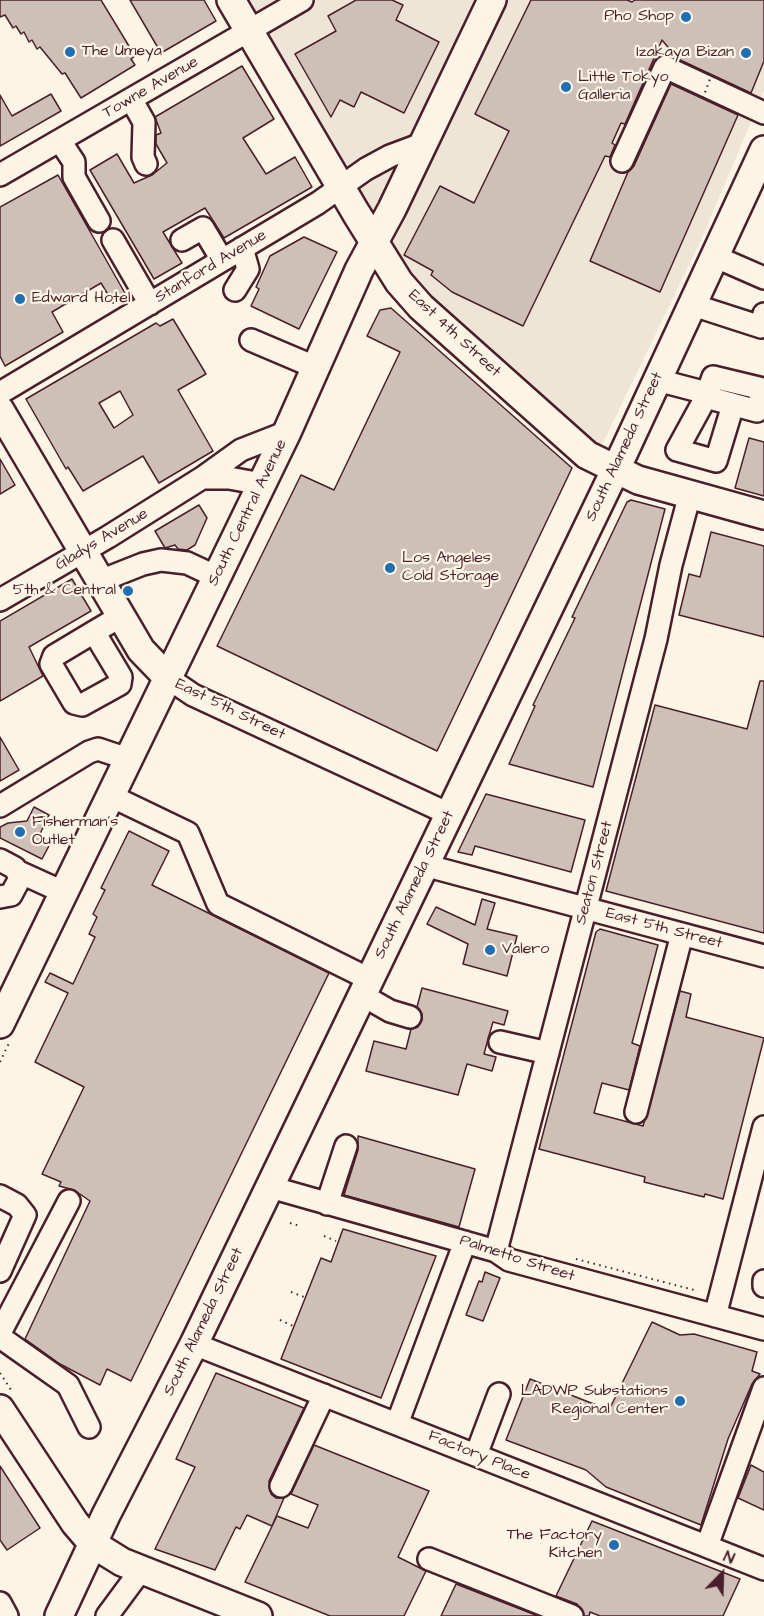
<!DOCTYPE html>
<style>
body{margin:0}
#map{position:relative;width:764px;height:1616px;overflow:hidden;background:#fcf5e5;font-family:"Architects Daughter",sans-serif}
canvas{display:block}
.north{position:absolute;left:692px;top:1544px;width:60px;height:60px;-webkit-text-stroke:4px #fcf5e5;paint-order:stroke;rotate:23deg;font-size:16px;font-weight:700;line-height:24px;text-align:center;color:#4a1f2b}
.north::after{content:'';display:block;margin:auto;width:21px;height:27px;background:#4a1f2b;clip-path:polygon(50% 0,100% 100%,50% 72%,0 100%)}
</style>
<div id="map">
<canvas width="764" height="1616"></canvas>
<div class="north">N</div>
</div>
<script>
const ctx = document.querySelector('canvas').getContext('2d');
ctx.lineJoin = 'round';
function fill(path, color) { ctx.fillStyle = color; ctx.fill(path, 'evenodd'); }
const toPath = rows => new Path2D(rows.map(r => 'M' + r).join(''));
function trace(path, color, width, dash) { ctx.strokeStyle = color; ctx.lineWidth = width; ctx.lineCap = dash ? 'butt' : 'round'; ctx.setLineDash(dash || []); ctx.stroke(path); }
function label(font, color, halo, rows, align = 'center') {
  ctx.font = font + ' "Architects Daughter",sans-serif'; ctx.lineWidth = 4.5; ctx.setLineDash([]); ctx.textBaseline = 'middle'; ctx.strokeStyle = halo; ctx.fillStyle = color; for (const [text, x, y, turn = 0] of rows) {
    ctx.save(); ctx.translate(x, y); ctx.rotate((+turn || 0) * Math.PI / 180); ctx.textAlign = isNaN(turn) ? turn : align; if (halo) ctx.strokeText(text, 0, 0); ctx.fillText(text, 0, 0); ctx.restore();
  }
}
const built = toPath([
 [249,0,764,0,764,91,702,238,599,451,422,292,365,202]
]);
const building = toPath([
 [0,0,101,0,135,56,131,59,135,65,81,98,65,73,62,74,40,47,37,49,32,40,29,42,24,32,21,34,16,26,13,28,5,15,0,17,0,0],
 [130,0,204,0,216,21,161,53,130,0],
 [356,0,392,0,403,5,396,20,439,42,404,113,361,92,354,107,340,100,331,117,295,54,336,31,328,16,356,0],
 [531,0,627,0,632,2,635,0,764,0,764,61,751,93,678,59,662,40,625,124,621,123,612,143,615,145,610,157,605,156,523,326,452,292,431,275,433,271,404,255,440,186,474,203,509,131,475,114,531,0],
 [242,66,274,119,243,138,266,174,295,157,312,187,224,238,205,208,163,232,182,263,154,279,90,170,117,154,134,183,152,175,167,163,156,144,156,135,161,133,155,117,242,66],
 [671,84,738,115,660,292,590,261,628,172,634,166,671,84],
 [51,94,61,111,0,146,0,95,12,116,51,94],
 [58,175,126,295,113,303,101,283,52,312,63,332,5,366,0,356,0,207,58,175],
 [304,237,337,252,299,329,251,306,259,289,256,287,270,256,304,237],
 [391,308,572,468,437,751,217,646,301,475,334,490,400,352,367,336,380,310,391,308],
 [173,319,206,374,178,390,213,451,159,483,143,456,83,491,68,467,66,469,26,399,156,323,160,326,173,319],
 [120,391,133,415,114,428,99,403,120,391],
 [749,438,764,442,764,496,735,488,749,438],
 [0,459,15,485,0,494,0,459],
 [631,500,665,509,593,787,509,764,535,706,533,705,575,618,572,617,627,502,631,500],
 [199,505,207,518,195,545,187,550,178,549,175,545,165,548,155,531,199,505],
 [711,532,764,546,764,637,679,615,689,574,700,577,711,532],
 [72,579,91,611,29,647,43,676,0,701,0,621,72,579],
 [760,681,764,681,764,933,606,891,655,705,747,729,760,681],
 [0,737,19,770,0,781,0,737],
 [486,794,585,820,571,872,475,846,472,855,458,852,486,794],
 [34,807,49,815,39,836,51,842,42,859,0,838,0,827,8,823,27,821,34,807],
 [129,831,169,851,152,885,329,973,131,1381,107,1369,100,1385,60,1364,25,1339,90,1201,74,1190,59,1186,61,1182,42,1174,84,1087,35,1062,68,993,45,982,50,973,73,984,95,937,89,934,97,917,93,914,105,890,101,888,129,831],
 [482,899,495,903,487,929,517,936,507,976,463,964,468,944,427,924,436,907,475,925,482,899],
 [600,929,658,945,632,1043,640,1046,629,1090,602,1083,594,1113,643,1126,680,991,691,994,686,1017,764,1038,723,1199,705,1194,704,1197,644,1182,645,1177,539,1149,596,932,600,929],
 [422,988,508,1011,504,1025,493,1022,488,1039,484,1054,496,1057,492,1071,467,1064,458,1095,366,1071,374,1041,406,1049,411,1029,418,1027,422,1020,422,1014,417,1007,422,988],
 [358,1136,475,1169,459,1227,344,1195,358,1150,358,1136],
 [343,1229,436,1256,381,1398,281,1359,321,1258,331,1262,343,1229],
 [485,1272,500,1278,483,1321,466,1315,479,1281,482,1282,485,1272],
 [652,1322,680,1335,694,1334,757,1352,752,1371,760,1374,752,1384,728,1439,701,1525,606,1487,586,1470,506,1440,530,1379,609,1410,652,1322],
 [216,1373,304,1408,269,1481,271,1494,276,1498,284,1498,272,1526,247,1515,240,1529,236,1527,215,1570,155,1549,195,1467,176,1459,216,1373],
 [314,1445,429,1491,398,1557,426,1571,404,1616,330,1616,245,1582,277,1516,308,1528,318,1505,291,1494,314,1445],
 [751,1465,764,1472,764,1510,738,1498,751,1465],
 [0,1466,40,1528,7,1550,0,1540,0,1466],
 [592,1521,740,1579,723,1616,600,1616,590,1612,589,1616,584,1616,577,1604,556,1596,592,1521],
 [456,1584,538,1616,441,1616,456,1584]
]);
const path = toPath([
 [0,1062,10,1041],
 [290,1223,300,1226],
 [324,1236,336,1241],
 [576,1259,698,1291],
 [291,1292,304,1297],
 [280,1320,293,1326],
 [0,1373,13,1393]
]);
const minor = toPath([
 [131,99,144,122,143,157,146,164],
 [60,141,74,162,74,177,99,221],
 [622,161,665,67,764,113],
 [0,175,302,0],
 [113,240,150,304],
 [182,240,203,228,222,260],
 [716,257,764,278],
 [235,290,248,269,242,248],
 [693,305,761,327,764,314],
 [251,340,317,368],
 [657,380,703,392,706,397,757,411,763,389,713,377,706,397,677,450,716,461,733,405],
 [0,393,318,203,366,169,390,156,422,144],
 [202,478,229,478,262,484],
 [100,581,143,564,161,560,187,563,217,577],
 [0,600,108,537,202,478,241,450,287,432],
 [94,632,121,677,120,684,82,705,74,703,51,664,54,656,94,632,121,616],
 [168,678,193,695,449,814],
 [111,796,188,833,218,904,369,979],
 [0,806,89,752,98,749,128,759],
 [0,860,15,868,20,878,11,895,0,897],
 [424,865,764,956],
 [19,872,63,892],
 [362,995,390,1011,410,1017],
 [500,1042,548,1053],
 [636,1112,682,934],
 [270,1187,496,1251,509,1260,764,1329],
 [0,1196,17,1205,25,1215,0,1271],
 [327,1204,346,1146],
 [496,1251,656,639,671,565,690,494],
 [764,1281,764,1286],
 [715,1316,764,1127],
 [0,1333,69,1201],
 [0,1337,68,1385,89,1427],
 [194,1344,764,1569],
 [397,1424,465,1242],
 [476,1455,499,1394],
 [281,1486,324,1395],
 [707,1546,764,1388],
 [429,1559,572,1616],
 [0,1603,7,1616],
 [107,1616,141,1570]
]);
const major = toPath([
 [231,0,356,213,399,282,421,307,587,455,638,480,764,515],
 [0,410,141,650,168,678],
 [0,1024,287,432,359,270,392,209,492,0],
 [0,1409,75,1523,93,1544,122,1562,258,1616],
 [59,1616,106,1515,194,1344,624,452,764,150]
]);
const pathBridge = toPath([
 [703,98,710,79]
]);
const markers = [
 [686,17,6,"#1f6fb2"],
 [70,52,6,"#1f6fb2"],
 [746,53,6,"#1f6fb2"],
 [566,87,6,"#1f6fb2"],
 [20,299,6,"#1f6fb2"],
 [390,568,6,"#1f6fb2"],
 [128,591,6,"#1f6fb2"],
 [20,832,6,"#1f6fb2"],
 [490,950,6,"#1f6fb2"],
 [680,1401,6,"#1f6fb2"],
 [614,1545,6,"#1f6fb2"]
];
const poiNames = [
 ["Pho Shop",674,17,"right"],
 ["The Umeya",82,52],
 ["Izakaya Bizan",734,53,"right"],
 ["Little Tokyo",578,78],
 ["Galleria",578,96],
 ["Edward Hotel",32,299],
 ["Los Angeles",402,559],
 ["Cold Storage",402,577],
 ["5th & Central",116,591,"right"],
 ["Fisherman's",32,823],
 ["Outlet",32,841],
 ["Valero",502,950],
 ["LADWP Substations",668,1392,"right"],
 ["Regional Center",668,1410,"right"],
 ["The Factory",602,1536,"right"],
 ["Kitchen",602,1554,"right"]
];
const streetNames = [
 ["Towne Avenue",151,88,-30],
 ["Stanford Avenue",211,267,-31],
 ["East 4th Street",454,334,43],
 ["South Alameda Street",625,447,-65],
 ["South Central Avenue",248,513,-64],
 ["Gladys Avenue",102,540,-31],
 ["East 5th Street",230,710,26],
 ["Seaton Street",595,873,-75],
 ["South Alameda Street",415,885,-64],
 ["East 5th Street",664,929,15],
 ["Palmetto Street",517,1259,18],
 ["South Alameda Street",204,1322,-64],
 ["Factory Place",479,1456,22]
];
fill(built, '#eee5d7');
fill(building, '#cfc0b7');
trace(building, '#4a1f2b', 1.5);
trace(minor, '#4a1f2b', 26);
trace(major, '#4a1f2b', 32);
trace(path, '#4a1f2b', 2, [1.5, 4.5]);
trace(minor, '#fcf5e5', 21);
trace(major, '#fcf5e5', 27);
trace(pathBridge, '#4a1f2b', 2, [1.5, 4.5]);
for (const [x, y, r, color] of markers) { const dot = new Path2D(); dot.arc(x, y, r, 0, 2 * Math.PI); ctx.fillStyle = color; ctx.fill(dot); trace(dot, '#fcf5e5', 2); }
label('16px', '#4a1f2b', '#fcf5e5', poiNames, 'left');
label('16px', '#4a1f2b', '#fcf5e5', streetNames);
</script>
